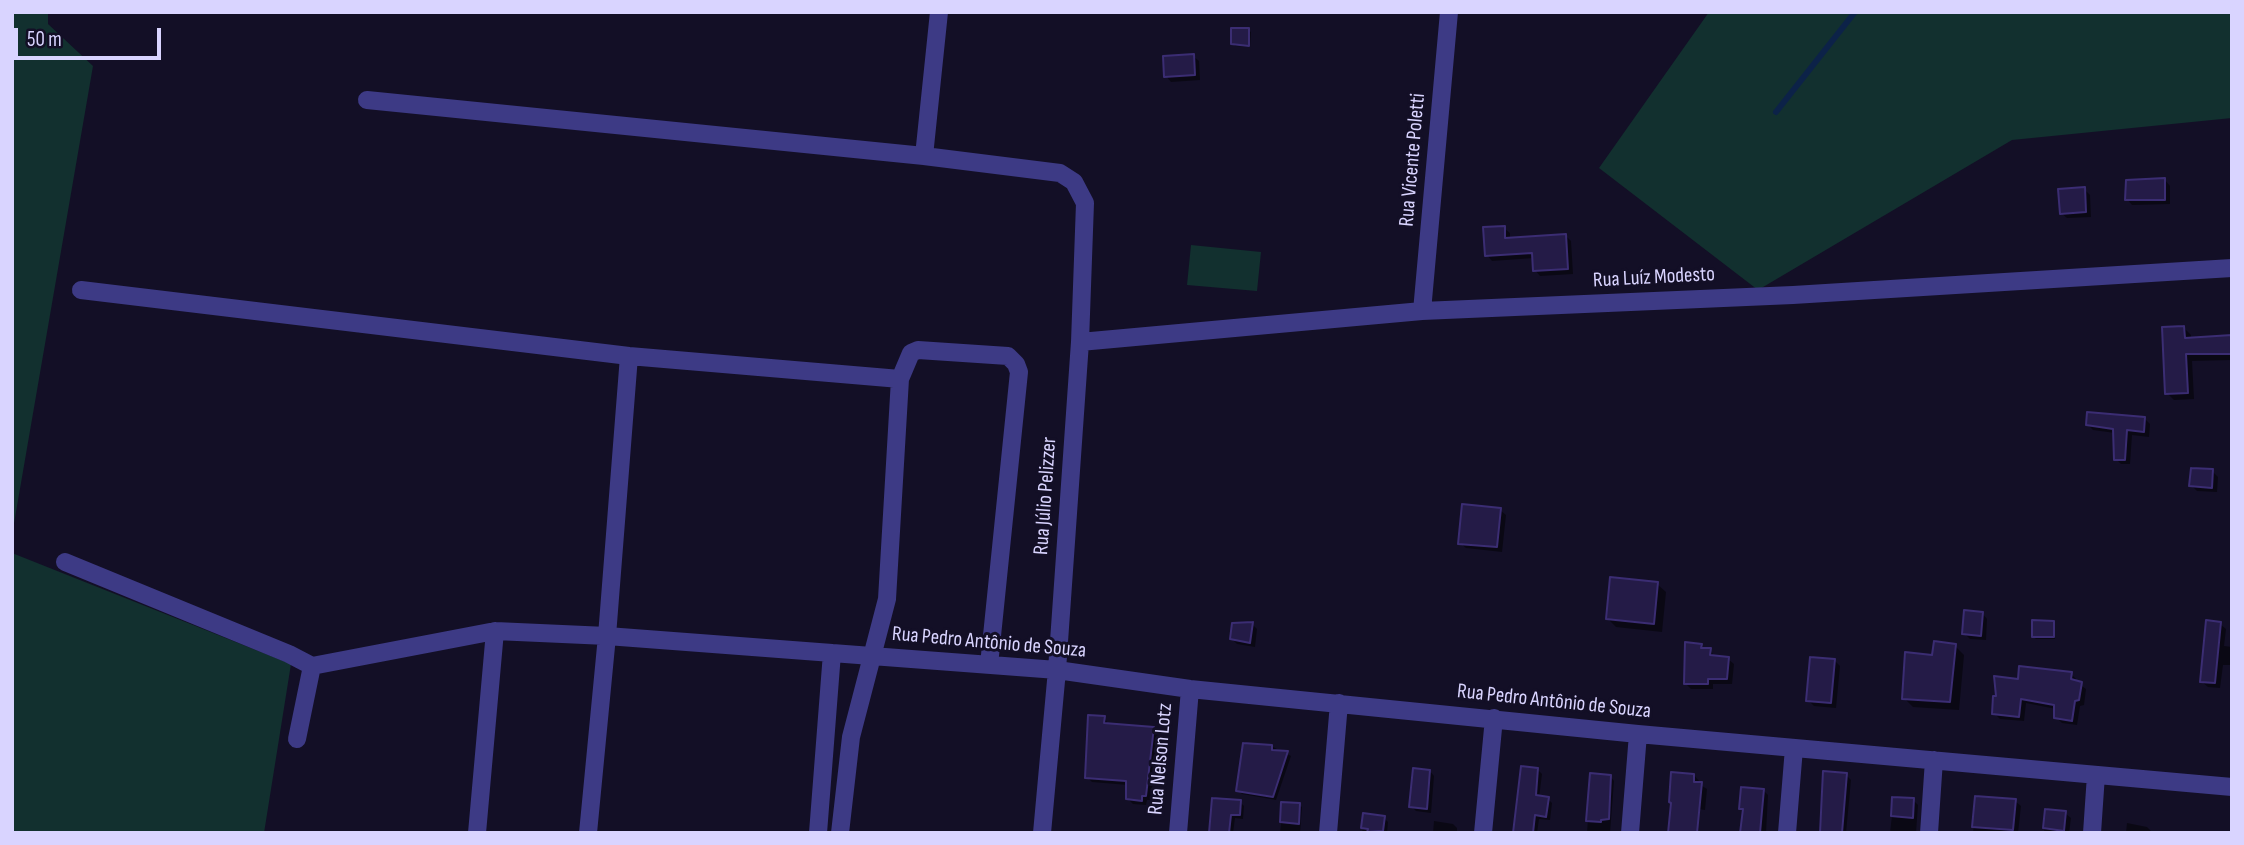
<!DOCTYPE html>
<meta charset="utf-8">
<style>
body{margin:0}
#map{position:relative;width:2244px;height:845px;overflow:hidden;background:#130f26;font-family:"Sofia Sans Condensed",sans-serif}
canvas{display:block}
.frame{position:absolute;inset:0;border:14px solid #d9d4ff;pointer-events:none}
.scale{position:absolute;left:14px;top:28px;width:147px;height:32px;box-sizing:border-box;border:4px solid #d9d4ff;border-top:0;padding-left:9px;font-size:21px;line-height:24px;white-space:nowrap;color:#d9d4ff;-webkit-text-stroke:5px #130f26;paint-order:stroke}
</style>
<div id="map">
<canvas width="2244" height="845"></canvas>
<div class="frame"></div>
<div class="scale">50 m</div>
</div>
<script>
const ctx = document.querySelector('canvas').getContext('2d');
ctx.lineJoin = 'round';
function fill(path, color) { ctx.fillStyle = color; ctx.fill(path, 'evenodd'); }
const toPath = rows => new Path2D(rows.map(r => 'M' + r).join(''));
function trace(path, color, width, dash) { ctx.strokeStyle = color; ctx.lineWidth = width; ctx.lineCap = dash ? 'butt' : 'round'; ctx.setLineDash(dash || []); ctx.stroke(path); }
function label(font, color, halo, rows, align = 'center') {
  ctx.font = font + ' "Sofia Sans Condensed",sans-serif'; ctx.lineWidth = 6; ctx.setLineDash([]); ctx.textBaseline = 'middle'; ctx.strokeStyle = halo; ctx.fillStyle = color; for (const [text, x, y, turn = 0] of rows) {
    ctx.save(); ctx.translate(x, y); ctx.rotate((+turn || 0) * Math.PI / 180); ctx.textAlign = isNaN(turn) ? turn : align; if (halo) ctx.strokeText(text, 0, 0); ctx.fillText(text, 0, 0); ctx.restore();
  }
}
const green = toPath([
 [12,12,48,12,48,24,93,66,12,535],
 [1709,12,2232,12,2232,118,2012,140,1758,290,1599,168],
 [1191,245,1261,252,1257,291,1187,285],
 [12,553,291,664,264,833,12,833]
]);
const shadow = toPath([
 [1248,30,1251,32,1250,47,1235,46,1233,43],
 [1193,56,1199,61,1200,80,1171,82,1166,76],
 [2165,180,2170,186,2170,204,2132,205,2127,199],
 [2084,189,2090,195,2091,217,2067,218,2061,213],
 [1504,228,1510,233,1510,239,1566,236,1571,241,1573,274,1540,276,1535,270,1534,258,1492,261,1487,255],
 [2184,328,2191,335,2191,339,2232,337,2232,360,2192,361,2194,399,2174,400,2167,393],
 [2144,418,2150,424,2149,437,2132,435,2130,464,2121,464,2116,459,2115,433,2093,430,2088,425],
 [2212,471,2218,477,2217,492,2197,491,2191,485],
 [1500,510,1506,515,1502,552,1466,548,1460,543],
 [1657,584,1666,592,1662,632,1616,627,1608,619],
 [1982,613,1987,619,1986,640,1970,639,1964,633],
 [2053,623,2055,625,2055,639,2036,639,2033,637],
 [1252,624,1257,629,1255,647,1237,644,1232,639],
 [2220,624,2226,629,2224,646,2232,647,2232,665,2223,665,2220,688,2208,687,2202,682],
 [1701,646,1705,650,1710,650,1715,657,1728,659,1734,664,1732,684,1713,684,1713,689,1691,689,1686,684],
 [1955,646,1964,655,1959,710,1913,707,1904,698,1934,657],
 [1835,661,1840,666,1836,708,1814,706,1808,700],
 [2071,674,2076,679,2076,682,2086,689,2084,705,2080,706,2077,725,2062,723,2056,717,2056,709,2026,703,2024,721,2000,719,1994,713,2020,681],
 [1104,718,1109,725,1153,729,1158,734,1151,800,1147,800,1146,805,1133,804,1128,799,1128,785,1092,782,1087,777],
 [1271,746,1291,756,1276,800,1242,794,1238,790],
 [1538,770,1542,774,1539,798,1548,799,1552,803,1550,820,1539,819,1537,833,1516,833],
 [1430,771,1434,776,1431,813,1416,811,1411,806],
 [1591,775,1610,776,1614,781,1610,833,1587,833],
 [1694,775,1699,781,1699,784,1707,789,1705,810,1699,809,1696,833],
 [1846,775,1851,780,1846,833,1822,833],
 [1763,790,1768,795,1766,833,1742,833,1745,812,1741,808],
 [1894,798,1913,800,1918,805,1916,833,1890,833],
 [1977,798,2015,801,2021,806,2018,833,1973,833],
 [1240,802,1244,806,1243,819,1235,818,1233,833,1209,833],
 [1283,804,1299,805,1302,807,1300,833,1280,833],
 [2046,811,2065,813,2071,818,2069,833,2044,833],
 [1365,815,1384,818,1388,822,1387,833,1362,833],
 [1434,821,1453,824,1457,828,1457,833,1433,833],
 [2127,823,2147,827,2153,833,2126,833]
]);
const stream = toPath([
 [1776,112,1855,12]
]);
const building = toPath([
 [1231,28,1249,28,1249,46,1231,44,1231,28],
 [1194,54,1195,75,1164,77,1163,56,1194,54],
 [2165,178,2165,200,2125,200,2126,180,2165,178],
 [2085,187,2086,212,2060,214,2058,189,2085,187],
 [1505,226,1505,238,1566,234,1568,269,1533,271,1532,253,1485,256,1483,227,1505,226],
 [2184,326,2185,338,2232,335,2232,354,2186,354,2188,393,2165,394,2162,327,2184,326],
 [2087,412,2145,417,2144,432,2127,430,2125,460,2114,460,2113,429,2086,425,2087,412],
 [2191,468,2213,469,2212,488,2189,486,2191,468],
 [1462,504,1501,508,1497,547,1458,544,1462,504],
 [1610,577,1658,582,1654,624,1606,619,1610,577],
 [1964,610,1983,612,1981,636,1962,634,1964,610],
 [2032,620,2054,621,2054,637,2032,637,2032,620],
 [2206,620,2221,622,2215,683,2200,682,2206,620],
 [1253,622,1250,643,1230,639,1232,623,1253,622],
 [1934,641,1956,644,1950,702,1902,699,1905,652,1932,655,1934,641],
 [1685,642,1702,644,1701,648,1711,648,1710,655,1729,657,1727,679,1708,679,1708,684,1684,684,1685,642],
 [1810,657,1835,659,1831,703,1806,701,1810,657],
 [2019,666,2072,672,2071,679,2082,682,2079,700,2075,701,2072,721,2054,718,2054,705,2021,699,2019,717,1992,714,1993,696,1996,696,1994,676,2018,679,2019,666],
 [1088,715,1105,716,1104,723,1154,727,1146,796,1142,796,1142,801,1126,799,1126,781,1085,778,1088,715],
 [1243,743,1272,745,1272,750,1288,751,1273,797,1236,791,1243,743],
 [1521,766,1538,768,1536,795,1549,797,1546,817,1535,815,1533,833,1513,833,1521,766],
 [1413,768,1430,770,1427,809,1409,807,1413,768],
 [1823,771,1847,773,1842,833,1820,833,1823,771],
 [1671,772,1694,774,1694,782,1702,782,1697,833,1668,833,1671,803,1669,802,1671,772],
 [1590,773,1611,775,1609,819,1601,820,1601,822,1586,821,1590,773],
 [1741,787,1764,789,1760,833,1740,833,1743,809,1739,809,1741,787],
 [1975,796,2016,799,2013,830,1972,827,1975,796],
 [1892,797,1914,798,1913,818,1891,816,1892,797],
 [1212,798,1241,800,1240,815,1231,815,1229,833,1209,833,1212,798],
 [1281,802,1300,803,1299,824,1280,822,1281,802],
 [2045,809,2066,811,2064,831,2043,828,2045,809],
 [1363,813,1385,816,1383,831,1367,832,1368,829,1361,828,1363,813]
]);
const minor = toPath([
 [367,100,924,156,1060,173,1074,182,1085,203,1080,342,1057,670,1042,833],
 [924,156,939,12],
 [81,290,629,356,900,379],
 [1422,311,1449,12],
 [1080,342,1422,311,1793,295,2232,268],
 [65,562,289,654,312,666,495,631,607,636,1057,670,1190,689,1638,734,2232,787],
 [297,739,312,666],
 [477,833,495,631],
 [588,833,607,636,629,356],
 [818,833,832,653],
 [840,833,851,737,887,599,900,379,911,353,918,350,1008,356,1016,364,1019,372,989,665],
 [1178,833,1190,689],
 [1328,833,1339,703],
 [1483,833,1494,718],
 [1630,833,1638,734],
 [1787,833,1794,748],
 [1929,833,1934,760],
 [2092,833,2096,775]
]);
const streetNames = [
 ["Rua Vicente Poletti",1413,160,-85],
 ["Rua Luíz Modesto",1654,278,-3],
 ["Rua Júlio Pelizzer",1046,496,-86],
 ["Rua Pedro Antônio de Souza",989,643,5],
 ["Rua Pedro Antônio de Souza",1554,702,6],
 ["Rua Nelson Lotz",1161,759,-85]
];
fill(green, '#12302f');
fill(shadow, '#0007');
trace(stream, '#0c2248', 6);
fill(building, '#241b47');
trace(building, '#3b2d73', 2);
trace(minor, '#3d3a85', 18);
label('21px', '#d9d4ff', '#130f26', streetNames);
</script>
